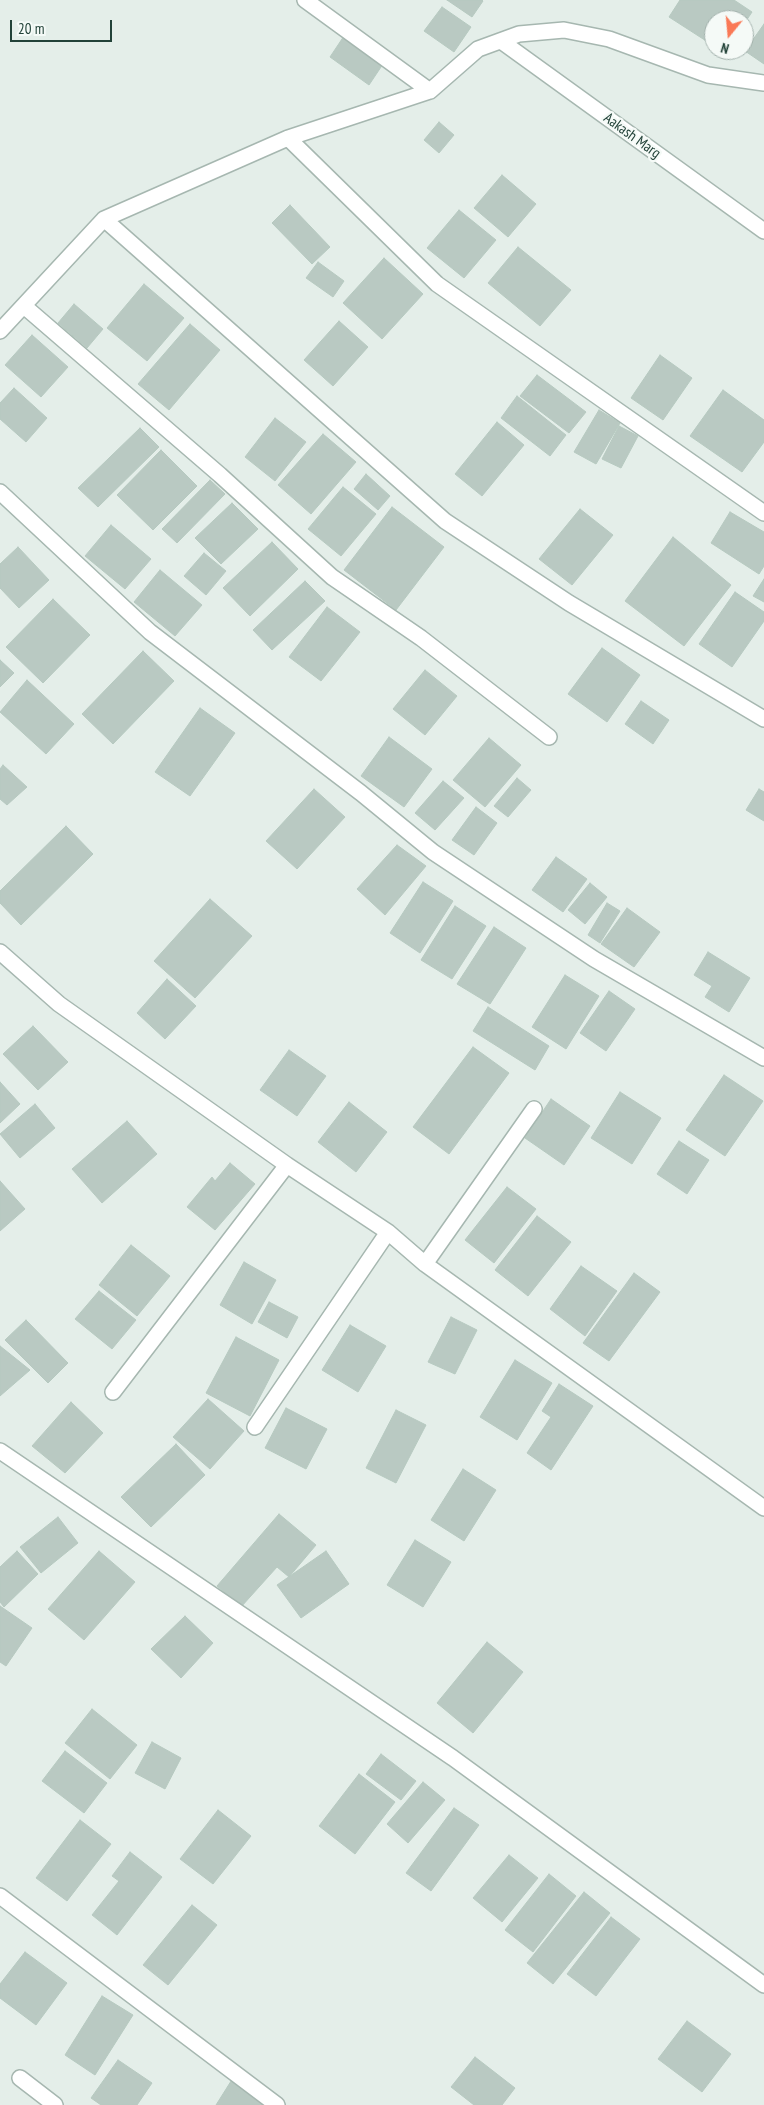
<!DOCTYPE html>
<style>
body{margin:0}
#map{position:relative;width:764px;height:2105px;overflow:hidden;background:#e4eee9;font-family:"PT Sans Narrow",sans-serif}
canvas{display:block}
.north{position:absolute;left:704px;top:10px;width:50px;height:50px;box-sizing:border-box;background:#f5faf7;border:1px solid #a1b0ab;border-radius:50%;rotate:197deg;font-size:14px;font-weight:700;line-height:20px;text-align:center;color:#224238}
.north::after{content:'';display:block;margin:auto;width:18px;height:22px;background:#fa7956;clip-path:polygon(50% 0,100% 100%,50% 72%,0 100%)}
.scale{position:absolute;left:10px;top:20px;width:102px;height:22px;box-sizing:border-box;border:2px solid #224238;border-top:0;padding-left:6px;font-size:15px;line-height:18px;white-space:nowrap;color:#224238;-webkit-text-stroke:4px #f5faf7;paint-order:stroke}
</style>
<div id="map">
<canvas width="764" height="2105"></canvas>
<div class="north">N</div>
<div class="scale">20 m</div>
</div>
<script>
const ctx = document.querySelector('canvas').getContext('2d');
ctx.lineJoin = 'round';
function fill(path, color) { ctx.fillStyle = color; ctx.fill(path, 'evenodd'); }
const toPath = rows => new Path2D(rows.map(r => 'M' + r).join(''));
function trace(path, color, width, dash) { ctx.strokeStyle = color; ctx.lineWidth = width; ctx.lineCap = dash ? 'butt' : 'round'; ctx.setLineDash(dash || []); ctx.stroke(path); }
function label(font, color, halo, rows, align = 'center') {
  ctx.font = font + ' "PT Sans Narrow",sans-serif'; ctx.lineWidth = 4.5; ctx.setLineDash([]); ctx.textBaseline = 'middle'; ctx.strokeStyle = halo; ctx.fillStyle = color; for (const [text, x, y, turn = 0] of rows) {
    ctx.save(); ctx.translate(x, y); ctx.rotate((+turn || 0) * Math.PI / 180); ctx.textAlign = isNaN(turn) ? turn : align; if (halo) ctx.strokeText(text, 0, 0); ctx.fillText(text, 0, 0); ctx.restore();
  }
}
const building = toPath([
 [447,0,482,0,483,1,472,17,447,0],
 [680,0,734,0,752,12,744,24,744,20,714,20,714,46,669,17,680,0],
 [442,7,471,27,454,52,424,31,442,7],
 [764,24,764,64,745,51,764,24],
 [344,36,383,64,369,85,330,57,344,36],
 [439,122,454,135,439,153,424,140,439,122],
 [502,175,536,204,508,237,474,208,502,175],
 [290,205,330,247,312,264,272,223,290,205],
 [459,210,496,240,464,278,427,248,459,210],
 [518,247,571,290,540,326,488,283,518,247],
 [384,258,423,294,382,339,343,303,384,258],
 [318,262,344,281,333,297,306,278,318,262],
 [144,284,184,318,147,361,107,328,144,284],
 [74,304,103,329,87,348,58,323,74,304],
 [339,321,368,347,333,386,304,360,339,321],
 [190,324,220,350,169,410,138,384,190,324],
 [32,335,68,367,41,397,5,365,32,335],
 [660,355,692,378,663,420,631,398,660,355],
 [537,375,586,412,569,433,520,396,537,375],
 [14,388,47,418,26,442,0,419,0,403,14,388],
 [723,390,764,420,764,442,742,472,690,436,723,390],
 [517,396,566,435,550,456,501,418,517,396],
 [599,410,620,423,596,464,574,452,599,410],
 [275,418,306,442,275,481,245,457,275,418],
 [497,422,524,445,482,496,455,474,497,422],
 [619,426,638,436,621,468,602,459,619,426],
 [140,428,159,447,98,507,78,488,140,428],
 [323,434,356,462,311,514,278,485,323,434],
 [161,450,197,486,153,530,117,495,161,450],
 [366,474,390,496,378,510,354,489,366,474],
 [210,480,225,494,177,543,162,529,210,480],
 [343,487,376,514,341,556,308,529,343,487],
 [232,503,258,529,221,564,195,538,232,503],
 [392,507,444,547,396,610,344,570,392,507],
 [580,509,613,535,572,585,539,559,580,509],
 [730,512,764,532,764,566,759,574,711,543,730,512],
 [111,525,151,559,125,589,85,556,111,525],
 [673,537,731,585,684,646,625,601,673,537],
 [272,542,298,569,250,616,223,588,272,542],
 [18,547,49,580,19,608,0,588,0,564,18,547],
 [204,553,226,571,206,595,184,576,204,553],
 [160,570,202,605,175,636,134,602,160,570],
 [764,579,764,602,753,596,764,579],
 [305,581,325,601,272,650,253,630,305,581],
 [735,592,764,612,764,621,732,667,699,644,735,592],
 [53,599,90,635,43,683,6,647,53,599],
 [327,607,360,632,321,681,289,657,327,607],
 [602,648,640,675,607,722,568,694,602,648],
 [143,651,174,681,113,744,82,714,143,651],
 [0,660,14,673,0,687,0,660],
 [425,670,457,696,425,735,393,709,425,670],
 [27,680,74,724,46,754,0,712,27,680],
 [641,701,669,720,653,744,625,724,641,701],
 [200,708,235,733,190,796,155,772,200,708],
 [389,737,432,769,404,807,361,776,389,737],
 [489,738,521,765,485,807,453,780,489,738],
 [3,765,27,787,7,805,0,799,0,769,3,765],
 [517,778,531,790,508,817,494,806,517,778],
 [443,781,464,798,435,830,415,813,443,781],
 [314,789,345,817,297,869,266,841,314,789],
 [759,789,764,792,764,821,746,810,759,789],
 [476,807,497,823,474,855,452,840,476,807],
 [66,826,93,854,21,925,0,903,0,891,66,826],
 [397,845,426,866,385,915,357,889,397,845],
 [556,857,587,879,563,912,532,890,556,857],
 [423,882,453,901,420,953,390,933,423,882],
 [590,883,607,897,585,924,568,910,590,883],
 [210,899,252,936,195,998,154,961,210,899],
 [607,903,620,911,600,943,588,935,607,903],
 [455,906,486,926,452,979,421,960,455,906],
 [627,908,660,932,634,967,601,944,627,908],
 [494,927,526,948,490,1004,457,984,494,927],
 [708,952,750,978,729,1012,705,997,712,986,694,975,708,952],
 [565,975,599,996,566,1049,532,1027,565,975],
 [167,979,196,1006,165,1039,137,1013,167,979],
 [609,991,635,1009,606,1051,580,1033,609,991],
 [488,1007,549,1046,535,1070,473,1031,488,1007],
 [33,1026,68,1062,38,1090,3,1054,33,1026],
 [473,1047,509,1073,449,1154,413,1127,473,1047],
 [289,1050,326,1076,297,1116,260,1090,289,1050],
 [724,1075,763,1101,725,1156,686,1130,724,1075],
 [0,1082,20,1104,0,1123,0,1082],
 [620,1092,661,1118,632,1164,591,1138,620,1092],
 [551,1099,590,1126,564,1165,525,1138,551,1099],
 [349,1102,387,1132,356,1172,318,1142,349,1102],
 [35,1104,55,1128,20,1158,0,1134,35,1104],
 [127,1121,157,1154,102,1203,72,1169,127,1121],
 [679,1141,709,1160,687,1194,657,1174,679,1141],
 [230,1163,255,1184,215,1230,187,1207,212,1177,215,1181,230,1163],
 [0,1181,25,1209,0,1231,0,1181],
 [507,1187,536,1209,494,1263,465,1240,507,1187],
 [537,1216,571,1242,528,1296,495,1270,537,1216],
 [131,1245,170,1276,137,1316,99,1285,131,1245],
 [244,1262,276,1280,252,1324,220,1305,244,1262],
 [581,1266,617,1291,585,1336,550,1309,581,1266],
 [634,1273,660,1292,609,1361,583,1343,634,1273],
 [99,1291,136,1320,112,1349,75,1319,99,1291],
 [269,1302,298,1317,287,1338,258,1322,269,1302],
 [451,1317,477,1330,455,1374,428,1362,451,1317],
 [26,1320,68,1363,48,1383,5,1340,26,1320],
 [350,1325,386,1346,358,1392,322,1370,350,1325],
 [236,1337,279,1360,250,1416,206,1393,236,1337],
 [0,1346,30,1370,0,1396,0,1346],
 [515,1360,552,1383,517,1440,480,1417,515,1360],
 [559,1384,593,1406,551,1470,527,1453,551,1417,542,1411,559,1384],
 [208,1399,244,1431,210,1469,173,1437,208,1399],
 [71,1402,103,1433,65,1473,32,1446,71,1402],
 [286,1408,327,1429,306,1469,265,1448,286,1408],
 [396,1410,426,1425,396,1483,366,1468,396,1410],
 [176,1444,205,1475,151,1527,121,1497,176,1444],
 [463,1469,496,1490,464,1541,431,1520,463,1469],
 [279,1514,316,1545,289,1577,277,1567,241,1607,217,1586,279,1514],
 [58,1517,78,1543,41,1573,20,1547,58,1517],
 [415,1540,451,1562,423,1607,387,1585,415,1540],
 [17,1551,38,1574,4,1607,0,1602,0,1567,17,1551],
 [99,1551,135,1582,84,1640,48,1609,99,1551],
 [326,1551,349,1584,301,1618,277,1585,326,1551],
 [0,1606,32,1628,6,1666,0,1662,0,1606],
 [185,1616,213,1643,181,1678,151,1649,185,1616],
 [487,1642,523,1672,473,1733,437,1703,487,1642],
 [92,1709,137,1745,110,1779,65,1743,92,1709],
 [152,1742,181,1758,165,1789,135,1773,152,1742],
 [65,1751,107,1783,84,1813,42,1781,65,1751],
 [381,1754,416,1781,401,1800,366,1774,381,1754],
 [359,1774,395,1802,355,1854,319,1826,359,1774],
 [423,1782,445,1800,408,1843,387,1824,423,1782],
 [454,1808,479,1825,431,1891,406,1873,454,1808],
 [218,1810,251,1836,213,1884,180,1859,218,1810],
 [80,1820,111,1844,67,1901,36,1878,80,1820],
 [130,1852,162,1877,117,1935,92,1915,119,1881,112,1876,130,1852],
 [509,1855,538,1878,502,1922,473,1898,509,1855],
 [549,1874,576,1896,533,1952,505,1930,549,1874],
 [584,1892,610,1913,553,1984,527,1963,584,1892],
 [192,1905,217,1925,168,1985,143,1965,192,1905],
 [611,1917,640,1939,596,1996,567,1974,611,1917],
 [25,1952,67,1983,36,2025,0,1998,0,1984,25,1952],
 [102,1996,133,2015,95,2075,65,2055,102,1996],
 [687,2021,731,2054,702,2092,658,2059,687,2021],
 [475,2057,515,2088,502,2105,474,2105,451,2087,475,2057],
 [118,2060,152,2083,137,2105,101,2105,91,2098,118,2060],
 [233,2078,276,2105,216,2105,233,2078]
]);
const minor = toPath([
 [305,0,430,91],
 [501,41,764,231],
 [288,138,437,284,764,513],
 [104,219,445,521,569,603,764,719],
 [24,306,220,475,332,577,421,638,549,737],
 [0,331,104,219,288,138,430,91,478,49,519,34,564,30,609,39,708,75,764,83],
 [0,492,150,632,361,793,433,852,594,959,764,1058],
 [0,952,59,1004,287,1165,388,1232,425,1264,764,1508],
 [425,1264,534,1109],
 [113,1392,287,1165],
 [255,1427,388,1232],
 [0,1451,453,1758,764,1985],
 [0,1896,277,2105],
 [20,2078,55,2105]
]);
const streetNames = [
 ["Aakash Marg",632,136,36]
];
fill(building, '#b9c9c2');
trace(building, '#b6c9c0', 1);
trace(minor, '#a6b7b0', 18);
trace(minor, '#fff', 15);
label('15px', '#224238', '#f5faf7', streetNames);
</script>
